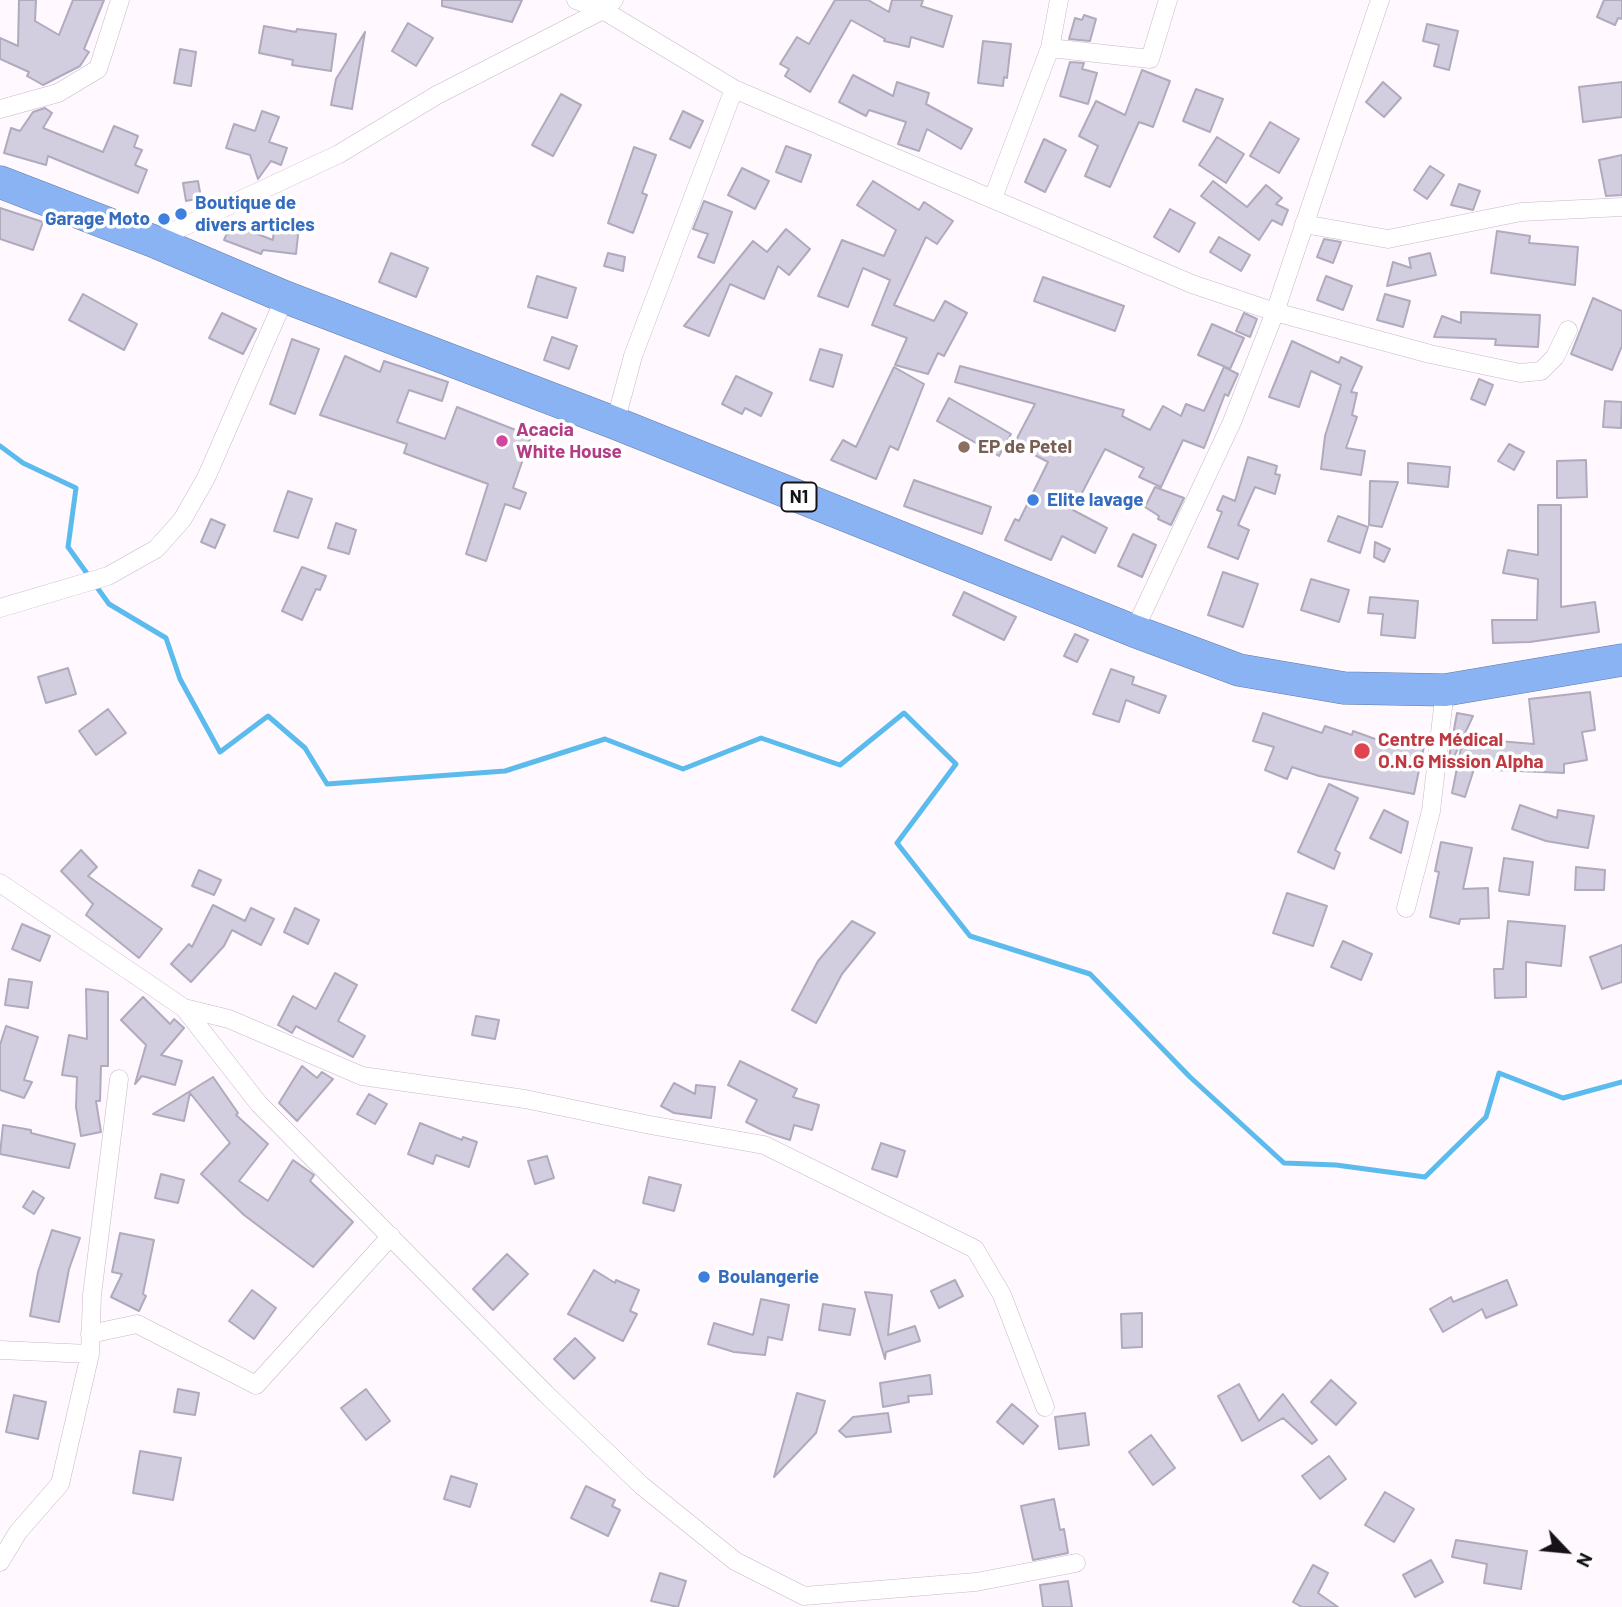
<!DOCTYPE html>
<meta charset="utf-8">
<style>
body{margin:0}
#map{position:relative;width:1622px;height:1607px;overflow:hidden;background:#fff8ff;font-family:Barlow,sans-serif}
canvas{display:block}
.north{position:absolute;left:1531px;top:1516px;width:70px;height:70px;-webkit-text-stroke:5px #fff;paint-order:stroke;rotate:116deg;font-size:19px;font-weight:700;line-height:28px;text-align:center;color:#171217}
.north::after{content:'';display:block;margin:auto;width:24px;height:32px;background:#171217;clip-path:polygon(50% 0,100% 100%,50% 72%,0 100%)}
</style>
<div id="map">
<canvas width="1622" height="1607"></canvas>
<div class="north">N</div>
</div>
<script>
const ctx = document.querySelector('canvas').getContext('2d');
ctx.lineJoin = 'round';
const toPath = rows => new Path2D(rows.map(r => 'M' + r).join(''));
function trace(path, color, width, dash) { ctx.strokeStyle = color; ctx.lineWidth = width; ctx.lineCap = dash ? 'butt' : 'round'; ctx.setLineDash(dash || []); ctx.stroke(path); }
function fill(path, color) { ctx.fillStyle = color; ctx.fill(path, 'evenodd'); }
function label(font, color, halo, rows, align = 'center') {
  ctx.font = font + ' Barlow,sans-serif'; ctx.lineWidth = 7; ctx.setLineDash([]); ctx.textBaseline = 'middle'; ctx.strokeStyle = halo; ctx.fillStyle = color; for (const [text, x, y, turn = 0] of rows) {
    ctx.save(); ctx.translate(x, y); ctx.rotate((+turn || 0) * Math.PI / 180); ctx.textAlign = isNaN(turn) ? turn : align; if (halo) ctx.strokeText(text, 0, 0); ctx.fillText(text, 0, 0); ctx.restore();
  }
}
const stream = toPath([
 [0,446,23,463,76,488,68,547,109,604,166,638,180,679,220,752,268,716,305,748,327,784,505,771,605,739,683,769,761,738,840,765,904,713,956,764,897,843,970,936,1090,974,1190,1077,1284,1163,1336,1165,1425,1177,1486,1117,1499,1073,1563,1098,1622,1082]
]);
const building = toPath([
 [19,0,36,0,35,21,59,35,73,0,104,0,84,49,89,52,80,66,43,85,27,76,29,72,0,59,0,38,18,46,19,0],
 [442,0,522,0,512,22,442,6,442,0],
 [835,0,868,0,889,12,892,0,923,0,921,6,952,16,943,47,911,37,909,47,884,41,885,39,851,20,810,92,785,76,789,69,780,64,797,37,809,44,835,0],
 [1604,0,1622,0,1622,19,1618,18,1615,25,1597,17,1604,0],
 [1084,15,1096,19,1090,41,1069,39,1075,18,1082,20,1084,15],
 [408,23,433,38,416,66,392,51,408,23],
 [1427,24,1458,31,1449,70,1434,66,1439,45,1423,41,1427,24],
 [264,26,296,32,297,29,336,34,331,71,292,65,293,60,259,53,264,26],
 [365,32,352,109,331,105,336,79,365,32],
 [983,41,1011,44,1007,78,1004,77,1003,86,978,83,983,41],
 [180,49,196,52,191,86,174,83,180,49],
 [1070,62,1084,63,1082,69,1097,73,1088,104,1060,96,1070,62],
 [1142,70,1170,81,1153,127,1139,122,1110,187,1085,176,1098,146,1079,136,1096,101,1125,115,1142,70],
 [853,75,893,96,897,82,929,93,926,104,972,129,961,149,927,129,919,151,898,144,906,122,869,110,866,116,839,102,853,75],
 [1383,82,1401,98,1384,117,1366,102,1383,82],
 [1622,82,1622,117,1583,122,1579,87,1622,82],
 [1196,89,1223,99,1210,132,1183,121,1196,89],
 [561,94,581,105,553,156,532,145,561,94],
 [45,108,52,113,43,128,103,152,114,126,138,136,134,147,142,150,135,165,147,170,138,193,48,156,46,165,4,153,11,128,20,131,33,112,45,108],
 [262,111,279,117,269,142,287,148,281,165,271,161,258,179,250,155,226,148,234,124,255,131,262,111],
 [683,111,703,121,690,148,670,139,683,111],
 [1270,122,1299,139,1279,173,1250,156,1270,122],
 [1217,137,1244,154,1226,183,1199,165,1217,137],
 [1044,139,1066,150,1045,192,1025,182,1044,139],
 [786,146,811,155,801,182,776,172,786,146],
 [634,147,656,155,642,193,647,195,633,233,608,223,634,147],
 [1622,155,1622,195,1606,196,1599,160,1622,155],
 [1430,166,1444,175,1427,199,1414,190,1430,166],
 [742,168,769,181,755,209,728,195,742,168],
 [198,181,201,198,186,201,183,183,198,181],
 [873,181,919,210,924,202,953,221,937,244,926,237,894,305,934,321,945,301,967,313,944,356,938,353,928,374,895,365,907,338,872,325,890,280,863,268,848,307,818,296,842,240,884,256,896,230,857,205,873,181],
 [1213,181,1247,207,1266,185,1282,198,1276,204,1288,210,1282,225,1272,220,1259,240,1201,196,1213,181],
 [1459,184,1480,191,1473,210,1451,205,1459,184],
 [704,201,732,212,714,263,698,257,708,234,693,229,704,201],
 [0,208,43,222,33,250,0,239,0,208],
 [1170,209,1195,223,1179,252,1154,237,1170,209],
 [274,223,299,226,296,254,263,250,261,254,224,240,231,224,273,240,274,223],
 [786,229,810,249,789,275,778,266,764,299,730,284,709,336,684,326,753,241,767,252,786,229],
 [1497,231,1530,236,1529,243,1578,247,1575,285,1491,273,1497,231],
 [1219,237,1250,255,1241,271,1210,252,1219,237],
 [1324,239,1341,242,1333,263,1317,257,1324,239],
 [391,253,428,268,416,297,379,282,391,253],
 [608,253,625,257,623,271,604,266,608,253],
 [1430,253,1436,275,1387,286,1393,262,1411,268,1409,258,1430,253],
 [537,276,576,288,567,318,528,307,537,276],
 [1326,276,1352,286,1343,310,1317,300,1326,276],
 [1043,277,1124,306,1115,331,1034,301,1043,277],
 [83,294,137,324,124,350,69,320,83,294],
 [1385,294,1410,301,1403,327,1377,320,1385,294],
 [1593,298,1622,311,1622,346,1612,370,1571,354,1593,298],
 [1461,312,1540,315,1538,347,1495,345,1496,339,1434,337,1442,316,1461,323,1461,312],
 [222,313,256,329,243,354,209,338,222,313],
 [1244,313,1257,319,1250,337,1236,331,1244,313],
 [1212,324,1244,338,1230,369,1198,355,1212,324],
 [552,337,577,346,569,369,544,360,552,337],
 [292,339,319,349,295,414,270,404,292,339],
 [1292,341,1339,363,1341,357,1362,367,1351,392,1357,393,1352,415,1357,417,1346,448,1365,451,1361,475,1321,469,1325,436,1341,385,1311,371,1299,407,1269,397,1292,341],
 [820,349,842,355,833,387,810,380,820,349],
 [345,356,380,372,384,361,448,382,442,401,409,390,397,422,445,439,457,407,531,436,513,488,526,493,520,509,505,504,486,561,466,554,488,484,404,453,407,444,320,415,345,356],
 [960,366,1124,410,1122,416,1150,430,1163,406,1181,416,1186,404,1204,411,1224,367,1238,374,1228,396,1225,394,1204,448,1183,440,1161,487,1139,477,1144,468,1105,449,1073,510,1107,528,1095,553,1062,536,1051,560,1005,540,1015,519,1019,521,1048,462,1014,444,1035,404,955,382,960,366],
 [894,367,924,384,898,450,890,446,876,479,831,460,843,440,856,447,894,367],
 [736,376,772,393,761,416,745,408,742,414,722,404,736,376],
 [1479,379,1493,385,1485,405,1471,399,1479,379],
 [949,398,1011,434,999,456,937,421,949,398],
 [1605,401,1622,402,1621,428,1603,427,1605,401],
 [1509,444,1524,452,1514,470,1498,461,1509,444],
 [1248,457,1277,466,1275,474,1280,475,1275,494,1255,487,1238,525,1249,530,1238,559,1208,547,1222,512,1217,510,1223,496,1235,501,1248,457],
 [1586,460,1587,497,1557,498,1557,461,1586,460],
 [1408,463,1450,467,1448,487,1408,483,1408,463],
 [914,480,991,507,982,534,904,506,914,480],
 [1370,481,1398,482,1382,527,1369,525,1370,481],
 [1155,487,1184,498,1171,525,1158,519,1159,516,1145,507,1155,487],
 [288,491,312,499,298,538,274,531,288,491],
 [1538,505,1561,505,1561,607,1595,602,1599,632,1530,642,1493,643,1492,620,1537,620,1538,579,1503,573,1508,550,1538,555,1538,505],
 [1338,516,1368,527,1360,553,1328,541,1338,516],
 [211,519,225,525,215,548,201,542,211,519],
 [336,523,356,530,349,554,328,548,336,523],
 [1133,534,1156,545,1142,577,1118,566,1133,534],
 [1375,542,1390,549,1384,562,1374,557,1375,542],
 [302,567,326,576,320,590,316,589,302,620,282,611,302,567],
 [1223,572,1258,584,1243,627,1208,615,1223,572],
 [1311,579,1349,590,1339,622,1301,610,1311,579],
 [964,592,1016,617,1004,640,953,615,964,592],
 [1370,597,1418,601,1415,638,1381,635,1383,614,1368,613,1370,597],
 [1075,634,1088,640,1077,662,1064,656,1075,634],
 [68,668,76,694,46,703,38,677,68,668],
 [1111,669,1134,677,1132,684,1166,696,1159,713,1126,700,1119,722,1093,714,1111,669],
 [1590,692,1595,730,1582,732,1587,760,1564,764,1564,773,1474,769,1465,797,1452,793,1463,738,1534,744,1529,699,1590,692],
 [108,709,126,733,96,755,79,731,108,709],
 [1263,713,1322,733,1325,726,1352,735,1353,731,1392,745,1394,739,1424,746,1414,794,1319,776,1292,767,1287,779,1265,770,1274,747,1253,741,1263,713],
 [1457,713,1473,716,1453,759,1449,757,1457,713],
 [1329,784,1358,798,1335,850,1340,853,1334,869,1298,852,1329,784],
 [1520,805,1557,818,1558,810,1594,816,1588,848,1546,841,1512,829,1520,805],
 [1384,810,1408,822,1401,853,1370,838,1384,810],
 [1441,842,1472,848,1463,889,1488,888,1489,918,1460,919,1459,924,1430,917,1439,872,1435,871,1441,842],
 [81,850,97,867,88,876,162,929,139,958,86,915,93,904,61,871,81,850],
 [1504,858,1533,862,1529,895,1499,891,1504,858],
 [1576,867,1605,870,1604,890,1575,890,1576,867],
 [199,870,221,880,214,895,192,886,199,870],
 [1287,893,1327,906,1313,946,1273,933,1287,893],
 [213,905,245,921,251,908,274,919,261,945,232,930,224,946,191,982,171,964,189,944,192,947,213,905],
 [295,908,319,920,308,944,284,932,295,908],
 [852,921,875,933,842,974,816,1023,792,1010,818,961,852,921],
 [1508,921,1565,926,1561,966,1526,962,1526,997,1495,998,1494,969,1503,969,1508,921],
 [22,924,50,936,40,961,12,949,22,924],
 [1343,941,1372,954,1361,980,1331,967,1343,941],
 [1622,945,1622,982,1602,989,1590,957,1622,945],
 [335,973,357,985,338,1021,365,1036,353,1057,296,1026,292,1033,278,1025,293,996,316,1009,335,973],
 [9,979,32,982,28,1008,5,1005,9,979],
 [86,989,108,992,108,1066,101,1066,100,1101,96,1101,101,1132,81,1136,76,1107,77,1077,62,1075,69,1035,87,1039,86,989],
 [143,997,170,1024,174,1019,184,1028,161,1055,182,1061,175,1085,142,1076,135,1084,146,1045,121,1020,143,997],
 [476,1016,499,1020,495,1039,472,1035,476,1016],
 [6,1026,38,1037,24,1080,32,1082,24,1098,0,1090,0,1045,6,1026],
 [740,1061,797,1089,793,1097,819,1105,812,1130,794,1125,790,1140,768,1133,746,1122,757,1100,728,1085,740,1061],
 [302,1066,317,1078,322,1072,333,1079,297,1121,279,1103,302,1066],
 [213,1077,238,1113,236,1115,268,1144,239,1181,268,1201,293,1160,314,1175,310,1181,353,1222,313,1267,244,1215,201,1174,230,1143,190,1093,184,1121,153,1114,213,1077],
 [674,1083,695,1094,696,1085,715,1087,711,1118,674,1113,661,1106,674,1083],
 [369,1094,387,1104,375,1124,357,1114,369,1094],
 [420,1123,462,1140,463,1137,477,1142,469,1167,436,1155,433,1164,408,1154,420,1123],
 [3,1125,31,1130,31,1133,75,1144,69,1168,0,1154,3,1125],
 [881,1143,905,1151,897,1177,872,1169,881,1143],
 [547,1156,554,1178,535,1184,528,1161,547,1156],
 [161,1174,184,1180,178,1203,155,1198,161,1174],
 [649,1177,681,1185,674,1211,643,1203,649,1177],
 [33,1191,44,1198,34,1214,23,1207,33,1191],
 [52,1230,80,1238,69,1269,59,1322,30,1316,38,1272,52,1230],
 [120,1233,154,1240,143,1294,146,1296,139,1311,111,1297,122,1274,112,1272,120,1233],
 [507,1254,528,1274,493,1310,473,1289,507,1254],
 [594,1270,615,1283,616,1280,639,1290,630,1311,637,1314,623,1341,568,1314,594,1270],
 [955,1280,963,1296,939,1308,931,1291,955,1280],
 [1507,1280,1517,1305,1486,1318,1482,1309,1443,1332,1430,1309,1451,1297,1453,1302,1507,1280],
 [252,1290,276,1308,254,1339,229,1321,252,1290],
 [865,1292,892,1295,888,1335,915,1326,920,1341,886,1352,885,1359,865,1292],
 [761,1299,789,1305,782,1340,768,1337,765,1355,734,1352,708,1344,714,1323,753,1335,761,1299],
 [823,1304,855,1309,850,1335,819,1330,823,1304],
 [1142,1313,1142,1347,1122,1348,1121,1314,1142,1313],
 [575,1338,595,1358,574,1379,554,1359,575,1338],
 [930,1375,932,1394,908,1396,909,1402,883,1407,880,1383,930,1375],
 [1331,1380,1356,1403,1336,1425,1311,1402,1331,1380],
 [1239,1384,1259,1421,1283,1394,1317,1440,1312,1444,1283,1418,1242,1441,1218,1396,1239,1384],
 [178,1389,199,1393,195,1415,174,1412,178,1389],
 [366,1389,390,1421,366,1440,341,1408,366,1389],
 [797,1393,825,1401,816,1433,774,1477,797,1393],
 [14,1395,46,1402,38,1439,6,1432,14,1395],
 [1012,1404,1038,1426,1023,1444,997,1422,1012,1404],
 [888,1413,891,1432,846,1437,839,1431,853,1417,888,1413],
 [1085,1413,1089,1445,1059,1449,1055,1417,1085,1413],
 [1151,1435,1175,1468,1153,1485,1129,1452,1151,1435],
 [140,1451,181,1458,173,1500,133,1493,140,1451],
 [1329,1456,1346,1479,1320,1499,1302,1476,1329,1456],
 [451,1476,477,1484,470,1507,444,1499,451,1476],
 [586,1486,615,1500,612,1506,620,1510,608,1536,571,1518,586,1486],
 [1385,1492,1414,1509,1394,1542,1365,1525,1385,1492],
 [1054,1499,1060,1530,1064,1529,1068,1553,1033,1560,1021,1506,1054,1499],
 [1456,1540,1527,1551,1521,1589,1484,1583,1487,1564,1452,1557,1456,1540],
 [1431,1560,1443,1582,1415,1597,1403,1575,1431,1560],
 [1313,1565,1328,1573,1318,1593,1338,1607,1302,1607,1293,1602,1313,1565],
 [660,1573,686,1581,678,1607,651,1601,660,1573],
 [1068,1581,1072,1607,1043,1607,1040,1585,1068,1581]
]);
const street = toPath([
 [576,0,603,10,734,89,1192,284,1275,312,1430,354,1520,373,1541,371,1555,357,1568,330],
 [1050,48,1150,59,1168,0],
 [0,109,58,93,98,69,120,0],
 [993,198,1050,48,1059,0],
 [1304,224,1388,239,1521,212,1622,207],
 [153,241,339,154,437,95,603,10,614,0],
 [615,423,633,356,734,89],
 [0,608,108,576,156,549,182,520,206,478,285,297],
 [1134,631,1232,422,1275,312,1380,0],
 [0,883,184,1008,259,1104,546,1394,641,1485,735,1561,804,1596,976,1582,1076,1563],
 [1406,908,1431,811,1445,690],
 [184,1008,229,1019,362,1076,525,1099,650,1125,764,1145,975,1249,1002,1295,1045,1407],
 [90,1334,137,1324,256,1385,391,1236],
 [0,1350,90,1354],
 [0,1562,18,1532,60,1484,90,1354,92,1295,119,1079]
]);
const highway = toPath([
 [0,182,153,241,285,297,615,423,1134,631,1239,670,1344,688,1445,690,1622,660]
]);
const markers = [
 [181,214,7,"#3f7fe0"],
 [164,219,7,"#3f7fe0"],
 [502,441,7,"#d1479c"],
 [964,447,7,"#8d6e63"],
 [1033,500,7,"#3f7fe0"],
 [1362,751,9,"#e0444e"],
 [704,1277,7,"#3f7fe0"]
];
const shields = [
 [799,497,35]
];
const shieldNames = [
 ["N1",799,497]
];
const shopNames = [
 ["Boutique de",195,203],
 ["divers articles",195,225],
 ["Garage Moto",150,219,"right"],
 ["Elite lavage",1047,500],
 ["Boulangerie",718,1277]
];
const hotelNames = [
 ["Acacia",516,430],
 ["White House",516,452]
];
const educationNames = [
 ["EP de Petel",978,447]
];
const healthNames = [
 ["Centre Médical",1378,740],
 ["O.N.G Mission Alpha",1378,762]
];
trace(stream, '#5bbbec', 5);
fill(building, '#d3cde0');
trace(building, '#b0aabd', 2);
trace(street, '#c8b8c7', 19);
trace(highway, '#627ba6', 33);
trace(street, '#fff', 18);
trace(highway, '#8ab3f3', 32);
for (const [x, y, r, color] of markers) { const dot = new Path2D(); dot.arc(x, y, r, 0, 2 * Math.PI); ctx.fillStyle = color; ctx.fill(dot); trace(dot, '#fff', 2.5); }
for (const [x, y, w] of shields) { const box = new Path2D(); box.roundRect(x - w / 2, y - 14.5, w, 29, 5); ctx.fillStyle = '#fff'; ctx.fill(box); trace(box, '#171217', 2); }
label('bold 18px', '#171217', null, shieldNames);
label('bold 19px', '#366cbe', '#fff', shopNames, 'left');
label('bold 19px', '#b23c85', '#fff', hotelNames, 'left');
label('bold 19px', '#785e54', '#fff', educationNames, 'left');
label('bold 19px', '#be3a42', '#fff', healthNames, 'left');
</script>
